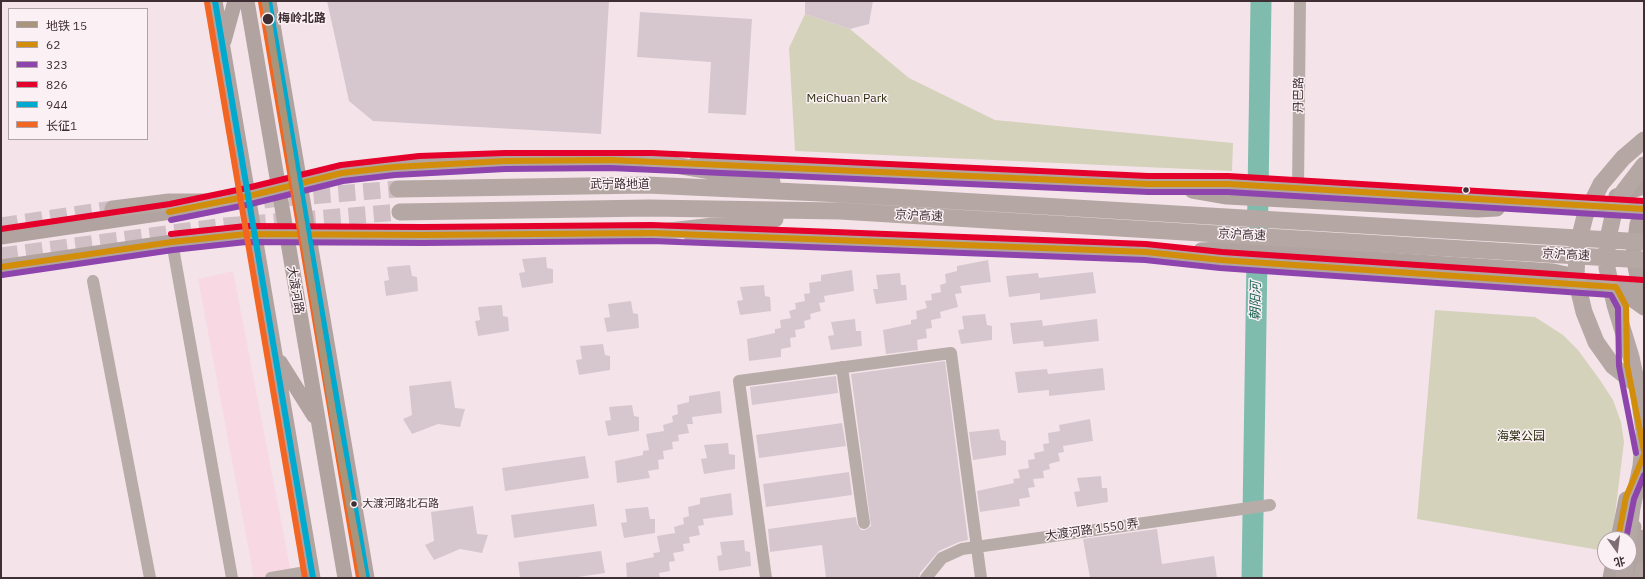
<!DOCTYPE html>
<meta charset="utf-8">
<style>
body{margin:0}
#map{position:relative;width:1645px;height:579px;overflow:hidden;background:#f4e4ea;font-family:"IBM Plex Sans","Noto Sans SC",sans-serif}
canvas{display:block}
.frame{position:absolute;inset:0;border:2px solid #3f2e34;pointer-events:none}
.legend{position:absolute;left:8px;top:8px;width:140px;height:132px;box-sizing:border-box;background:#fbf1f4;border:1px solid #b0a3a7;margin:0;padding:5px 7px;list-style:none;font-size:12px;color:#3f2e34}
.legend li{display:flex;align-items:center;gap:8px;height:20px}
.legend b{width:20px;border:1px solid #b0a3a7}
.north{position:absolute;left:1597px;top:531px;width:40px;height:40px;box-sizing:border-box;background:#fbf1f4;border:1px solid #b0a3a7;border-radius:50%;rotate:166deg;font-size:11px;font-weight:700;line-height:16px;text-align:center;color:#3f2e34}
.north::after{content:'';display:block;margin:auto;width:14px;height:18px;background:#7e6e74;clip-path:polygon(50% 0,100% 100%,50% 72%,0 100%)}
</style>
<div id="map">
<canvas width="1645" height="579"></canvas>
<div class="frame"></div>
<ul class="legend">
<li><b style="height:5px;background:#a8957a"></b>地铁 15</li>
<li><b style="height:5px;background:#d28e0a"></b>62</li>
<li><b style="height:5px;background:#8e44ad"></b>323</li>
<li><b style="height:5px;background:#e4002b"></b>826</li>
<li><b style="height:5px;background:#00a9ce"></b>944</li>
<li><b style="height:5px;background:#f26522"></b>长征1</li>
</ul>
<div class="north">北</div>
</div>
<script>
const ctx = document.querySelector('canvas').getContext('2d');
ctx.lineJoin = 'round';
function fill(path, color) { ctx.fillStyle = color; ctx.fill(path, 'evenodd'); }
const toPath = rows => new Path2D(rows.map(r => 'M' + r).join(''));
function trace(path, color, width, dash) { ctx.strokeStyle = color; ctx.lineWidth = width; ctx.lineCap = dash ? 'butt' : 'round'; ctx.setLineDash(dash || []); ctx.stroke(path); }
function label(font, color, halo, rows, align = 'center') {
  ctx.font = font + ' "IBM Plex Sans","Noto Sans SC",sans-serif'; ctx.lineWidth = 3; ctx.setLineDash([]); ctx.textBaseline = 'middle'; ctx.strokeStyle = halo; ctx.fillStyle = color; for (const [text, x, y, turn = 0] of rows) {
    ctx.save(); ctx.translate(x, y); ctx.rotate((+turn || 0) * Math.PI / 180); ctx.textAlign = isNaN(turn) ? turn : align; if (halo) ctx.strokeText(text, 0, 0); ctx.fillText(text, 0, 0); ctx.restore();
  }
}
const built = toPath([
 [233,271,292,578,254,578,198,279]
]);
const green = toPath([
 [805,14,850,29,909,78,995,120,1233,143,1232,171,795,151,789,48],
 [1435,310,1535,317,1563,335,1578,350,1600,380,1613,400,1621,422,1624,442,1612,539,1605,539,1605,551,1417,519]
]);
const river = toPath([
 [1252,578,1261,1]
]);
const building = toPath([
 [327,1,609,1,601,134,373,121,349,101],
 [805,1,873,1,869,24,850,29,805,14],
 [640,12,752,19,746,115,708,113,711,62,637,57],
 [546,257,547,268,553,269,553,283,522,288,519,273,525,272,522,259],
 [988,260,991,282,960,286,962,293,955,294,958,307,940,312,941,318,931,320,932,328,926,329,927,338,917,340,918,350,886,354,883,330,911,324,911,320,917,319,916,311,927,308,925,301,932,300,931,294,941,292,940,285,946,283,945,274,957,271,957,266],
 [410,265,412,276,417,277,418,291,386,296,384,281,389,280,387,267],
 [852,270,854,291,824,296,825,302,819,303,821,311,810,314,811,319,804,321,805,328,795,330,796,337,790,338,791,347,781,349,781,357,749,361,747,339,775,333,775,329,781,328,780,320,791,318,789,311,796,309,795,303,805,301,804,294,810,293,809,283,821,281,821,275],
 [1093,272,1096,293,1040,300,1040,293,1009,297,1006,276,1038,273,1039,278],
 [900,273,901,285,906,285,907,300,876,304,873,289,878,289,876,275],
 [764,285,765,296,770,297,771,311,740,315,737,301,743,300,740,287],
 [631,301,633,313,638,314,639,328,607,332,604,318,610,317,608,304],
 [502,305,503,316,508,317,509,331,478,336,475,321,480,320,478,307],
 [985,314,987,325,992,326,992,340,961,344,958,330,964,329,962,316],
 [855,319,856,331,861,331,862,346,831,350,828,336,834,335,831,322],
 [1097,319,1099,341,1044,347,1043,341,1013,344,1010,323,1042,320,1043,326],
 [603,344,605,355,610,356,610,370,579,375,576,360,582,359,580,346],
 [945,361,968,540,959,542,939,551,920,573,919,578,826,578,822,545,770,552,768,529,856,517,857,524,861,530,865,530,871,526,851,374],
 [1103,368,1105,390,1049,396,1049,390,1018,393,1015,372,1047,369,1048,374],
 [836,376,838,393,752,405,750,387],
 [451,381,455,408,465,409,460,427,438,424,412,434,403,419,412,415,409,386],
 [720,391,722,413,692,417,693,424,687,424,689,433,678,435,679,441,672,442,673,449,663,451,664,459,658,460,659,469,648,471,650,478,617,483,615,461,643,455,643,451,649,450,646,434,664,431,663,425,673,422,672,416,678,414,677,405,689,402,689,396],
 [632,405,634,416,639,417,639,431,608,436,605,421,611,420,609,407],
 [1090,419,1093,441,1063,446,1064,452,1058,453,1060,461,1049,464,1050,469,1043,471,1044,478,1033,479,1035,487,1028,488,1030,497,1019,499,1020,506,980,512,977,491,1014,483,1013,479,1020,478,1018,470,1029,468,1028,460,1035,459,1034,453,1044,451,1043,444,1049,443,1048,433,1060,431,1059,425],
 [842,423,846,446,759,458,756,435],
 [999,429,1001,440,1006,441,1006,455,973,460,969,432],
 [728,443,729,454,735,455,735,469,704,474,701,459,707,458,704,445],
 [585,456,589,478,505,491,502,468],
 [849,472,852,495,766,507,763,484],
 [1101,476,1102,488,1107,488,1108,502,1077,507,1074,492,1080,491,1077,478],
 [731,493,733,515,703,519,704,525,698,526,700,535,689,537,690,543,683,544,684,551,673,553,675,561,669,562,670,571,659,573,660,578,627,578,626,563,654,557,653,553,660,552,657,536,675,533,674,527,684,524,683,518,689,516,688,507,700,504,700,498],
 [594,504,597,526,514,538,511,515],
 [473,506,477,534,488,535,482,553,460,549,434,560,425,545,434,541,431,512],
 [648,507,650,519,655,519,655,533,624,538,621,523,627,522,625,509],
 [1157,529,1162,564,1214,556,1217,578,1090,578,1083,539],
 [744,540,745,551,750,552,751,566,719,571,717,556,722,555,720,542],
 [601,551,605,573,571,578,520,578,518,562]
]);
const highwayTunnel = toPath([
 [239,204,271,199,398,189],
 [1,226,113,209],
 [1,256,225,226,400,212]
]);
const minor = toPath([
 [1298,189,1300,1],
 [172,242,232,578],
 [93,281,150,578],
 [842,367,864,523],
 [271,578,312,571],
 [766,578,739,381,951,353,981,578],
 [926,578,942,558,962,549,1270,505]
]);
const major = toPath([
 [215,1,313,578],
 [247,1,345,578],
 [269,1,367,578],
 [224,41,235,1],
 [696,163,1148,184,1228,184,1284,187,1298,189,1644,209],
 [1192,191,1227,197,1477,210,1497,209],
 [1616,196,1644,187],
 [690,234,1146,252,1221,260,1644,288],
 [1,237,171,212,249,196,342,173,394,167,505,161,664,161],
 [1201,250,1222,249,1553,271,1576,276],
 [1,267,172,242,246,234,390,235,664,233],
 [1612,289,1624,294,1644,308],
 [1643,295,1639,287,1633,256,1637,224,1644,210],
 [280,362,314,416],
 [1618,539,1626,499],
 [1629,552,1634,527],
 [1610,578,1613,563],
 [1635,578,1644,537]
]);
const highway = toPath([
 [652,161,772,182],
 [398,189,647,185,842,194,1644,242],
 [113,209,169,202,222,202],
 [400,212,649,208,840,211,1644,260],
 [652,233,775,219],
 [1640,387,1613,366,1596,342,1584,312,1576,279,1577,248,1585,216,1601,184,1623,158,1644,140],
 [1628,539,1632,508,1641,466,1644,432,1638,389,1631,357,1615,305,1607,268,1607,243,1613,216,1624,191,1644,165],
 [1624,578,1625,563],
 [1642,578,1644,569]
]);
const bus1 = toPath([
 [169,212,249,196,342,173,394,167,505,161,610,160,1148,184,1228,184,1644,209],
 [1,267,172,242,246,234,423,235,652,233,1146,252,1221,260,1616,287,1626,306,1627,365,1644,451],
 [1618,539,1626,497,1644,455]
]);
const bus2 = toPath([
 [171,220,251,204,343,181,395,175,505,169,610,168,1148,192,1228,192,1644,217],
 [2,275,173,250,246,242,423,243,652,241,1145,260,1220,268,1611,295,1618,308,1619,366,1636,453],
 [1626,539,1634,499,1644,475]
]);
const bus3 = toPath([
 [1,229,170,204,247,188,341,165,419,156,505,153,652,153,1148,176,1228,176,1644,201],
 [171,234,246,226,423,227,652,225,1146,244,1222,252,1644,280]
]);
const bus4 = toPath([
 [215,1,313,578],
 [269,1,367,578]
]);
const bus5 = toPath([
 [207,2,305,578],
 [261,2,359,578]
]);
const metro1 = toPath([
 [265,1,333,414,363,578]
]);
const markers = [
 [268,19,6,"#3f2e34"],
 [1466,190,3.5,"#3f2e34"],
 [354,504,3.5,"#3f2e34"]
];
const busNames = [
 ["大渡河路北石路",362,504]
];
const stopNames = [
 ["梅岭北路",278,19]
];
const streetNames = [
 ["丹巴路",1299,95,-89],
 ["武宁路地道",620,185],
 ["京沪高速",919,216,3],
 ["京沪高速",1242,235,3],
 ["京沪高速",1566,255,3],
 ["大渡河路",295,290,80],
 ["大渡河路 1550 弄",1092,530,-8]
];
const parkNames = [
 ["MeiChuan Park",847,99],
 ["海棠公园",1521,437]
];
const waterNames = [
 ["朝阳河",1256,301,-89]
];
fill(built, '#f7d8e3');
fill(green, '#d5d2bb');
trace(river, '#80bcae', 21);
fill(building, '#d6c7cf');
trace(highwayTunnel, '#d0c0c6', 17, [17, 8]);
trace(minor, '#b8aca9', 12);
trace(major, '#b1a3a0', 15);
trace(highway, '#b5a8a4', 17);
trace(bus1, '#d28e0a', 6);
trace(bus2, '#8e44ad', 6);
trace(bus3, '#e4002b', 6);
trace(bus4, '#00a9ce', 6);
trace(bus5, '#f26522', 6);
trace(metro1, '#a8957a', 7);
for (const [x, y, r, color] of markers) { const dot = new Path2D(); dot.arc(x, y, r, 0, 2 * Math.PI); ctx.fillStyle = color; ctx.fill(dot); trace(dot, '#fbf1f4', 1.5); }
label('11px', '#3f2e34', '#fbf1f4', busNames, 'left');
label('bold 12px', '#3f2e34', '#fbf1f4', stopNames, 'left');
label('12px', '#3f2e34', '#fbf1f4', streetNames);
label('12px', '#292d0d', '#fbf1f4', parkNames);
label('italic 13px', '#176151', '#fbf1f4', waterNames);
</script>
